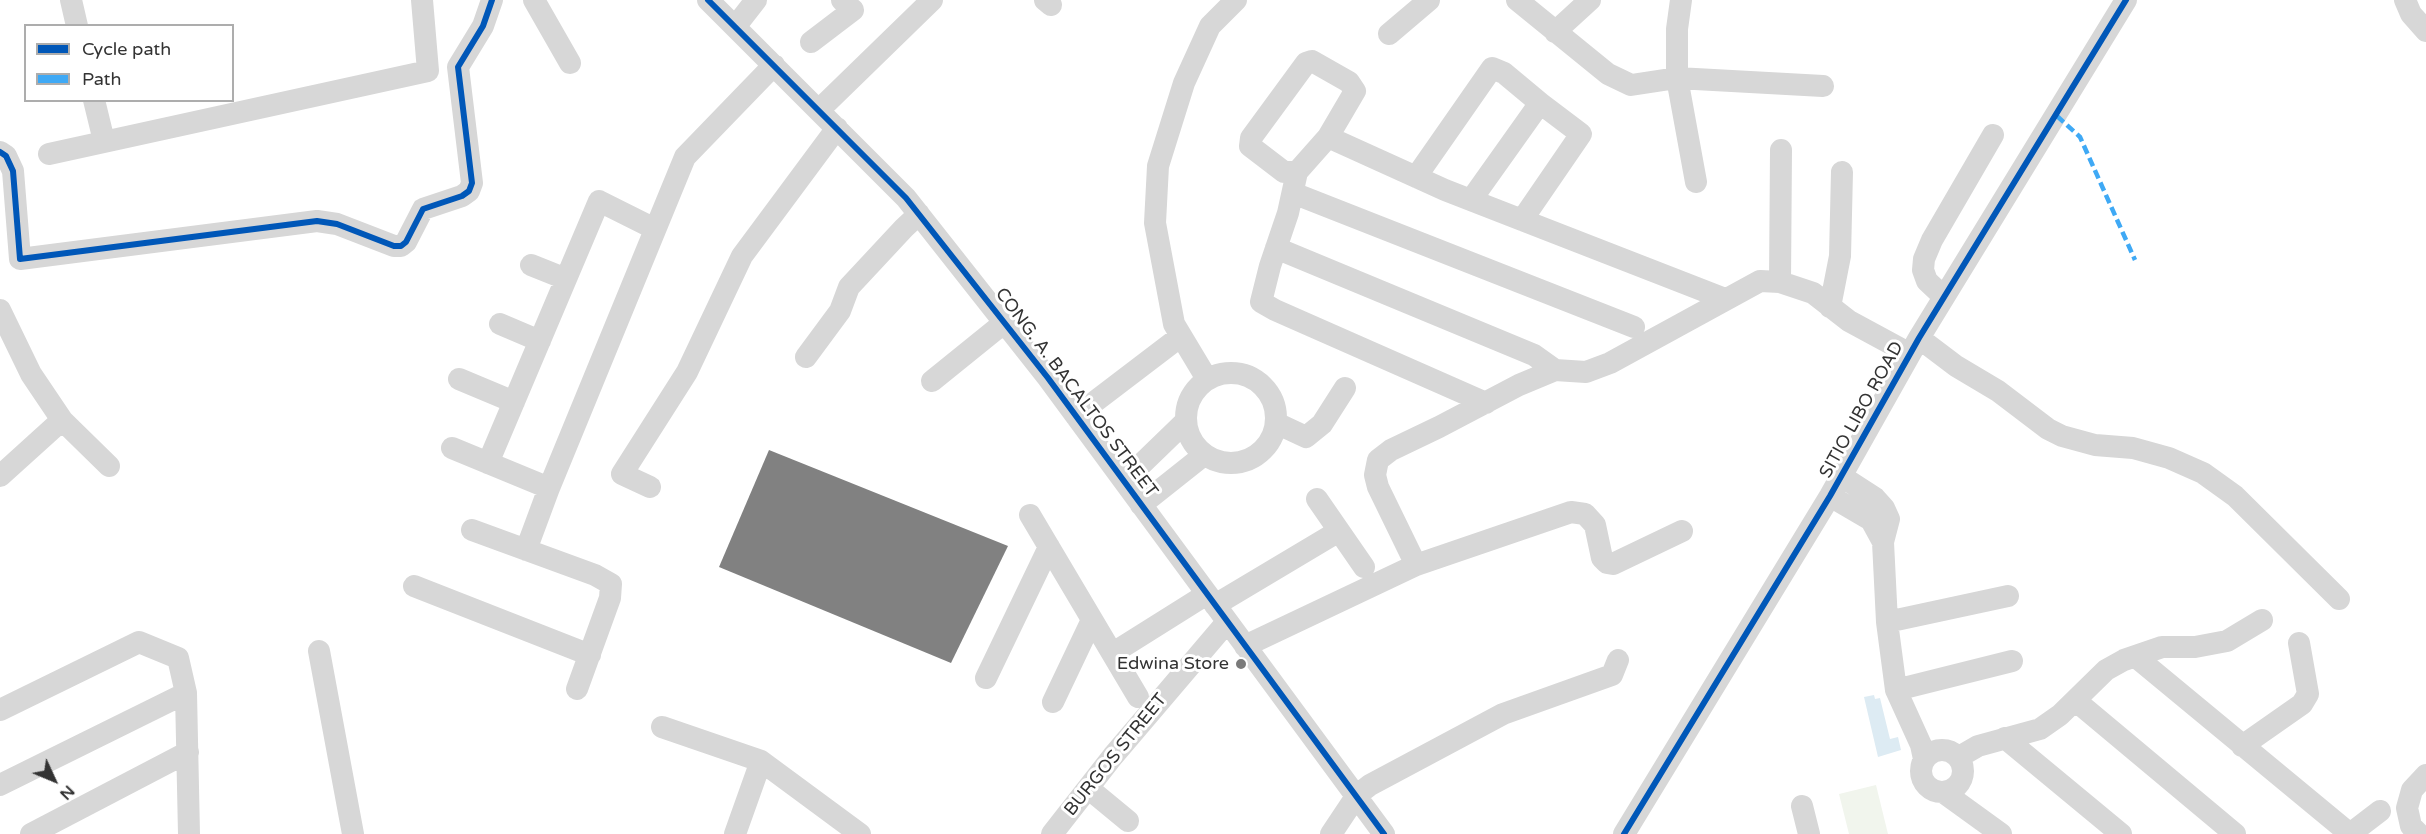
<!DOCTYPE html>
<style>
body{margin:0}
#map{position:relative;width:2426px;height:834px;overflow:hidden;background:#fff;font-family:"Varela Round",sans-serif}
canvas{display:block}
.legend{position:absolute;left:24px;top:24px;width:210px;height:78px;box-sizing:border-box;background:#fff;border:2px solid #adadad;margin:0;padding:8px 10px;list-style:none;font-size:18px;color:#333}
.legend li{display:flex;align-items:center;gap:12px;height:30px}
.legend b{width:30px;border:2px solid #adadad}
.north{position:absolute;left:24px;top:750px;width:60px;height:60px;-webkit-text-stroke:4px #fff;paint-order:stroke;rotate:134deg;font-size:16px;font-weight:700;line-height:24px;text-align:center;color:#333}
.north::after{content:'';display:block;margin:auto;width:21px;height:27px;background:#333;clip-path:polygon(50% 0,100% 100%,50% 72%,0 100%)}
</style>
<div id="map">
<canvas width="2426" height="834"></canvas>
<ul class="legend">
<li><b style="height:8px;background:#0057b8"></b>Cycle path</li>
<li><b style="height:8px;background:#3fa9f5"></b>Path</li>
</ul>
<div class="north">N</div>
</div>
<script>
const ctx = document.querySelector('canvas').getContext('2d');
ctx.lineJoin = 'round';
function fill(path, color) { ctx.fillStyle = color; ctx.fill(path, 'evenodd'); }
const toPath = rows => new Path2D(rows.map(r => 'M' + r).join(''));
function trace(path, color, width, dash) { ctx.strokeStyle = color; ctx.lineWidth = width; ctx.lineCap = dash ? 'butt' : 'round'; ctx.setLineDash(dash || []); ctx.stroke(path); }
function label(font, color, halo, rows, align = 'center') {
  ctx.font = font + ' "Varela Round",sans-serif'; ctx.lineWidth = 6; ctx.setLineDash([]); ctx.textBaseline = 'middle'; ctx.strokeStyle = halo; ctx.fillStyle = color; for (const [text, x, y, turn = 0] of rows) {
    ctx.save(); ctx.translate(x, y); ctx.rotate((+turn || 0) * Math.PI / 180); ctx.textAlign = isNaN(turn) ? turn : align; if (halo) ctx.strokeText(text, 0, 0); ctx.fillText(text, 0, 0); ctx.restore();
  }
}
const green = toPath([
 [1876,785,1888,834,1849,834,1839,794]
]);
const water = toPath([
 [1874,695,1875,699,1880,698,1890,739,1898,737,1901,750,1878,757,1864,697]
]);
const building = toPath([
 [769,450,1008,546,951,663,719,567]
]);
const minor = toPath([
 [71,0,77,26],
 [534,0,570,63],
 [708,0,906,198,1048,378,1384,834],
 [1045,0,1051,5],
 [1517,0,1608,74,1631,85,1677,78,1823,86],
 [1681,0,1677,29,1677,78,1696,182],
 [2405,0,2411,14,2426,31],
 [735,27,756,0],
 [1555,32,1590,0],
 [1389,34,1429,0],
 [811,42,853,10,842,0],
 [94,100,104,141],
 [819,110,932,0],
 [1328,137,1445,190,1725,299],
 [0,152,6,156,13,171,20,259,317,221,337,224,394,246,401,246,406,242,423,209,462,196,469,191,472,183,458,67,483,26,492,0],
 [49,154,428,71,422,0],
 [1297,172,1284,172,1250,146,1251,138,1306,63,1312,61,1349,82,1355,91,1328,137,1297,172,1288,213,1270,266,1261,302,1275,310,1486,403],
 [1416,177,1492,68,1504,73,1540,103],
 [1293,193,1634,327],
 [1471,200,1540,103,1581,134,1522,220],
 [1276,248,1534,355,1555,370],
 [531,265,566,279],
 [1780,282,1781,150],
 [1944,297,1927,281,1923,270,1924,259,1932,240,1993,135],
 [1830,307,1840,256,1842,172],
 [0,310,31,374,62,420,109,466],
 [500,324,540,341],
 [1919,338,1956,366,1998,391,2048,429,2062,436,2095,445,2133,448,2169,458,2203,473,2235,496,2339,599],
 [806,357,840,311,849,287,904,228,919,214],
 '1186 418a45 45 0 1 1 90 0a45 45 0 1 1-90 0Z',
 [459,379,514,402],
 [1207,379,1174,324,1155,223,1158,166,1184,83,1210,26,1236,0],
 [932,381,1005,322],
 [1076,416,1181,336],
 [1276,423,1306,437,1322,424,1345,388],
 [452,448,549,488],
 [488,463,599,201,655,229],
 [0,476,62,420],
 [1841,476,1875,498,1884,508,1889,519,1883,542],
 [1124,481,1185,422],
 [650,487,622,474,687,372,742,256,837,128],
 [1830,496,1871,520,1883,542,1887,622,1896,690,1921,745,1924,759],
 [1317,499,1364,567],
 [1141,505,1204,455],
 [1030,515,1138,697],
 [472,530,595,575,611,584,610,598,577,689],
 [526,550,549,488,685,157,774,65],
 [1416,565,1378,487,1375,475,1378,460,1391,450,1439,427,1519,385,1555,370,1586,372,1610,363,1760,281,1780,282,1813,293,1849,321,1910,354],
 [414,586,590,655],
 [1215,605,1339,531],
 [1887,622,2008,596],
 [1245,646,1416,565,1571,512,1585,514,1595,525,1602,558,1607,563,1613,564,1682,531],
 [319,651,353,834],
 [1113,653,1207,594],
 [2136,657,2350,834],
 [986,678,1049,547],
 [1896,690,2012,661],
 [2076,701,2235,834],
 [1053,702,1092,620],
 [0,710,139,642,178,658,186,693,189,834],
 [662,727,761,761,860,834],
 [2005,738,2121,834],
 [2242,746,2302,704,2308,694,2299,643],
 '1921 771a21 21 0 1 1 42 0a21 21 0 1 1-42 0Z',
 [1959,757,1978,746,2040,729,2060,715,2106,670,2124,660,2162,647,2195,647,2227,641,2262,620],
 [0,785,186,693],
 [1088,788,1128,821],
 [1943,792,2001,834],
 [1802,806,1809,834],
 [31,834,188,752],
 [735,834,761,761],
 [1052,834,1113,756,1227,622],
 [1331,834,1357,795,1370,785,1503,714,1612,675,1618,660],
 [1624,834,1830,496,1919,338,2126,0],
 [2350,834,2380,811],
 [2419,834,2411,826,2407,808,2412,790,2426,775]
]);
const quiet = toPath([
 [2057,116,2080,137,2135,260]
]);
const cycleway = toPath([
 [708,0,906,198,1048,378,1384,834],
 [0,152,6,156,13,171,20,259,317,221,337,224,394,246,401,246,406,242,423,209,462,196,469,191,472,183,458,67,483,26,492,0],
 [1624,834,1830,496,1919,338,2126,0]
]);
const markers = [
 [1241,664,6,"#7a7a7a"]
];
const streetNames = [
 ["CONG. A. BACALTOS STREET",1076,393,53],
 ["SITIO LIBO ROAD",1862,410,-61],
 ["BURGOS STREET",1116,755,-51]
];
const poiNames = [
 ["Edwina Store",1229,664]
];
fill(green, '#f1f5ed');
fill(water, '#ddebf3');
fill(building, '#818181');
trace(minor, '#d7d7d7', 22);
trace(quiet, '#3fa9f5', 4.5, [9, 4.5]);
trace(cycleway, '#0057b8', 6);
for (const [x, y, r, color] of markers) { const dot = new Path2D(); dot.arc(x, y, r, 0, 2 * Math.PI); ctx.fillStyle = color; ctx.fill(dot); trace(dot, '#fff', 2); }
label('18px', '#333', '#fff', streetNames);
label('18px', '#333', '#fff', poiNames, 'right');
</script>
